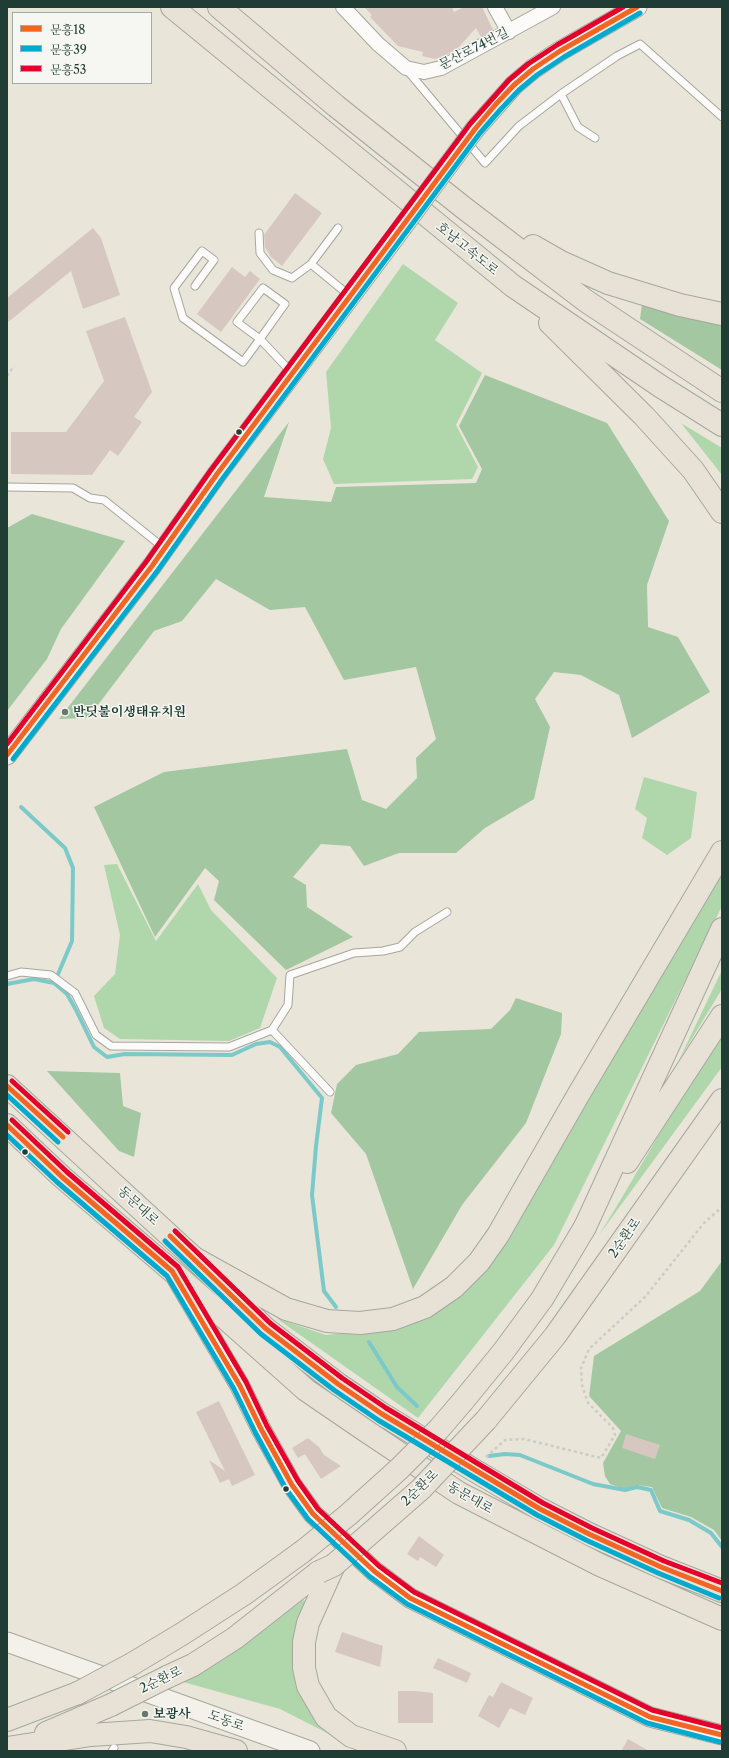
<!DOCTYPE html>
<meta charset="utf-8">
<style>
body{margin:0}
#map{position:relative;width:729px;height:1758px;overflow:hidden;background:#e9e6d9;font-family:"Libre Caslon Text","Noto Serif KR",serif}
canvas{display:block}
.frame{position:absolute;inset:0;border:8px solid #1f3d34;pointer-events:none}
.legend{position:absolute;left:12px;top:12px;width:140px;height:72px;box-sizing:border-box;background:#f6f6f2;border:1px solid #a0aca6;margin:0;padding:5px 7px;list-style:none;font-size:12px;color:#1f3d34}
.legend li{display:flex;align-items:center;gap:8px;height:20px}
.legend b{width:20px;border:1px solid #a0aca6}
</style>
<div id="map">
<canvas width="729" height="1758"></canvas>
<div class="frame"></div>
<ul class="legend">
<li><b style="height:5px;background:#f26522"></b>문흥18</li>
<li><b style="height:5px;background:#00a9ce"></b>문흥39</li>
<li><b style="height:5px;background:#e4002b"></b>문흥53</li>
</ul>
</div>
<script>
const ctx = document.querySelector('canvas').getContext('2d');
ctx.lineJoin = 'round';
function fill(path, color) { ctx.fillStyle = color; ctx.fill(path, 'evenodd'); }
const toPath = rows => new Path2D(rows.map(r => 'M' + r).join(''));
function trace(path, color, width, dash) { ctx.strokeStyle = color; ctx.lineWidth = width; ctx.lineCap = dash ? 'butt' : 'round'; ctx.setLineDash(dash || []); ctx.stroke(path); }
function label(font, color, halo, rows, align = 'center') {
  ctx.font = font + ' "Libre Caslon Text","Noto Serif KR",serif'; ctx.lineWidth = 3; ctx.setLineDash([]); ctx.textBaseline = 'middle'; ctx.strokeStyle = halo; ctx.fillStyle = color; for (const [text, x, y, turn = 0] of rows) {
    ctx.save(); ctx.translate(x, y); ctx.rotate((+turn || 0) * Math.PI / 180); ctx.textAlign = isNaN(turn) ? turn : align; if (halo) ctx.strokeText(text, 0, 0); ctx.fillText(text, 0, 0); ctx.restore();
  }
}
const green = toPath([
 [403,264,458,303,435,340,482,373,456,425,478,467,472,479,334,484,323,459,331,428,326,372],
 [681,423,722,448,722,475],
 [644,777,697,792,691,838,667,855,642,838,647,818,635,809],
 [722,863,722,906,554,1245,418,1418,276,1318,326,1335,393,1328,454,1291],
 [117,864,156,941,198,884,211,910,277,978,260,1028,229,1041,120,1039,104,1028,94,996,115,974,120,935,104,865],
 [722,970,722,989,679,1060],
 [722,1028,722,1067,599,1235,621,1199],
 [303,1600,308,1602,298,1656,345,1742,280,1709,176,1680,260,1632]
]);
const forest = toPath([
 [642,304,722,321,722,370,640,319],
 [485,375,607,423,669,521,647,585,648,627,678,637,710,692,632,738,619,695,581,675,554,672,535,699,550,727,534,799,485,828,456,853,399,853,364,866,350,846,321,844,293,877,306,885,307,907,353,937,286,970,214,900,219,881,205,868,155,937,94,807,164,772,347,749,362,800,386,809,417,778,416,758,436,739,416,667,344,680,305,607,270,610,216,579,182,621,154,631,88,718,59,719,289,422,264,497,331,502,336,487,476,483,482,469,459,426],
 [32,514,125,541,61,629,47,659,7,711,7,528],
 [516,998,562,1013,561,1034,526,1123,462,1205,413,1289,366,1154,331,1113,337,1084,356,1065,398,1054,419,1032,491,1029,510,1010],
 [47,1071,120,1073,123,1106,141,1113,134,1157,119,1151],
 [722,1261,722,1541,714,1530,691,1517,662,1508,652,1487,637,1485,624,1489,610,1484,605,1476,603,1463,621,1431,589,1396,594,1356,700,1291]
]);
const stream = toPath([
 [21,807,65,848,73,868,72,941,56,979],
 [7,984,34,979,54,983,67,994,76,1010,94,1047,107,1057,125,1054,232,1055,256,1044,270,1042,280,1047,322,1098,316,1146,312,1195,324,1291,336,1307],
 [369,1342,397,1387,417,1406],
 [489,1456,505,1454,520,1455,593,1484,625,1490,637,1487,651,1490,660,1511,689,1520,711,1533,722,1547]
]);
const building = toPath([
 [364,7,452,7,454,12,464,7,482,7,493,30,481,37,476,28,457,49,445,56,435,59,422,56,423,52,398,46,370,17,372,15],
 [295,193,322,213,282,266,271,257,265,247,264,235],
 [93,228,101,238,120,295,83,309,71,271,7,323,7,298],
 [232,267,245,277,250,271,260,279,221,332,197,314],
 [125,317,152,392,134,417,142,422,118,456,110,450,92,475,11,474,11,432,66,432,104,381,86,331],
 [219,1401,255,1475,232,1486,229,1479,220,1483,209,1460,225,1471,196,1412],
 [626,1434,660,1445,655,1459,622,1448],
 [308,1438,319,1447,324,1455,341,1466,321,1479,305,1454,298,1458,292,1448],
 [419,1536,444,1555,436,1567,420,1557,418,1561,407,1554],
 [342,1632,383,1646,380,1667,335,1652],
 [438,1658,471,1673,467,1683,433,1668],
 [501,1682,533,1698,525,1715,510,1708,499,1728,478,1716,489,1695,493,1697],
 [398,1691,416,1691,433,1693,433,1723,398,1723],
 [628,1739,649,1751,621,1751]
]);
const path = toPath([
 [7,376,14,366],
 [486,1457,505,1440,524,1439,601,1458,615,1435,613,1428,588,1403,582,1385,581,1368,589,1349,645,1297,704,1223,722,1207]
]);
const service = toPath([
 [407,70,485,163,519,126,561,94,617,56,640,44,722,117],
 [561,94,578,127,595,138],
 [259,233,260,253,273,270,292,278,311,264,350,296],
 [311,264,338,228],
 [195,286,214,260,202,251,174,288,183,318,243,362,260,339,285,304,263,288,237,322,260,339,292,373],
 [7,487,73,488,90,498,104,500,164,548],
 [7,976,21,972,51,975,75,993,96,1035,111,1046,229,1047,272,1030,288,1005,290,975,354,953,383,951,400,947,415,932,447,912],
 [272,1030,330,1092],
 [112,1751,114,1748]
]);
const minor = toPath([
 [343,7,378,44,406,68,424,72,441,68,553,7],
 [495,7,509,32]
]);
const secondary = toPath([
 [475,129,514,85,533,69,560,51,637,7],
 [7,755,152,566,217,474,389,245],
 [177,1279,240,1386,261,1429,292,1485,313,1514,374,1571,410,1598,650,1717,722,1735],
 [7,1642,310,1751]
]);
const primary = toPath([
 [7,1086,194,1258,265,1328,338,1384,382,1414,472,1469,540,1509,589,1534,661,1567,722,1591],
 [7,1125,62,1177,172,1271,306,1390,366,1431,459,1493,600,1565,722,1619]
]);
const trunk = toPath([
 [463,1401,503,1352,542,1299,585,1227],
 [486,1420,555,1336,722,1100],
 [334,1565,308,1623,304,1642,304,1668,308,1686,326,1717,351,1736,395,1751],
 [132,1664,182,1634,244,1594,302,1552],
 [167,1677,193,1665,235,1638,319,1572],
 [7,1720,78,1693],
 [46,1733,111,1705],
 [7,1748,91,1735,150,1731,186,1737,236,1751]
]);
const motorway = toPath([
 [172,7,513,286,660,386,722,425],
 [219,7,336,106,464,208,586,301,722,391],
 [533,246,561,262,608,283,680,305,722,314],
 [550,323,644,416,693,470,722,512],
 [627,1162,722,1016],
 [585,1227,722,929],
 [194,1258,286,1309,327,1321,360,1323,393,1319,425,1307,454,1287,479,1262,498,1235,577,1097,722,852]
]);
const secondaryBridge = toPath([
 [389,245,475,129]
]);
const trunkBridge = toPath([
 [302,1552,348,1515,399,1469,439,1429,463,1401],
 [319,1572,334,1565,421,1489,486,1420],
 [78,1693,132,1664],
 [111,1705,167,1677]
]);
const bus1 = toPath([
 [7,755,152,566,217,474,475,129,496,104,514,85,533,69,560,51,637,7],
 [7,1086,63,1137],
 [7,1125,62,1177,172,1271,240,1386,261,1429,292,1485,313,1514,374,1571,410,1598,650,1717,722,1735],
 [170,1236,265,1328,338,1384,382,1414,540,1509,589,1534,661,1567,722,1591]
]);
const bus2 = toPath([
 [13,759,158,570,223,478,480,133,501,109,519,90,537,75,564,57,640,13],
 [7,1095,58,1142],
 [7,1135,57,1182,167,1276,234,1389,255,1432,286,1489,308,1519,369,1576,407,1604,647,1723,720,1742],
 [165,1241,261,1334,334,1390,378,1420,537,1515,586,1540,658,1573,719,1598]
]);
const bus3 = toPath([
 [7,744,146,562,211,470,470,124,509,80,528,64,557,45,623,7],
 [12,1081,68,1132],
 [12,1120,67,1172,178,1267,246,1382,267,1426,298,1481,318,1509,379,1566,414,1592,652,1710,722,1728],
 [175,1231,270,1323,342,1378,386,1408,543,1503,592,1528,664,1561,722,1583]
]);
const markers = [
 [239,432,3.5,"#1f3d34"],
 [65,712,4,"#66786e"],
 [25,1152,3.5,"#1f3d34"],
 [286,1489,3.5,"#1f3d34"],
 [145,1714,4,"#66786e"]
];
const streetNames = [
 ["문산로74번길",474,49,-27],
 ["호남고속도로",467,249,39],
 ["동문대로",138,1206,43],
 ["2순환로",625,1238,-55],
 ["2순환로",420,1488,-44],
 ["동문대로",470,1498,30],
 ["2순환로",161,1680,-26],
 ["도동로",226,1721,20]
];
const poiNames = [
 ["반딧불이생태유치원",73,712],
 ["보광사",153,1714]
];
fill(green, '#b0d7ac');
fill(forest, '#a2c7a1');
trace(stream, '#7cc9ca', 4);
fill(building, '#d6c7c1');
trace(service, '#a5a79f', 9);
trace(minor, '#a5a79f', 16);
trace(secondary, '#a5a79f', 21);
trace(primary, '#a5a79f', 24);
trace(trunk, '#a5a79f', 24);
trace(motorway, '#a5a79f', 24);
trace(path, '#caccc8', 2.5, [3, 3]);
trace(service, '#fcfbf9', 7);
trace(minor, '#fcfbf9', 14);
trace(secondary, '#f4f1eb', 19);
trace(primary, '#e8e2d6', 22);
trace(trunk, '#e8e2d6', 22);
trace(motorway, '#e8e2d6', 22);
trace(secondaryBridge, '#a5a79f', 21, []);
trace(trunkBridge, '#a5a79f', 24, []);
trace(secondaryBridge, '#f4f1eb', 19);
trace(trunkBridge, '#e8e2d6', 22);
trace(bus1, '#f26522', 5);
trace(bus2, '#00a9ce', 5);
trace(bus3, '#e4002b', 5);
for (const [x, y, r, color] of markers) { const dot = new Path2D(); dot.arc(x, y, r, 0, 2 * Math.PI); ctx.fillStyle = color; ctx.fill(dot); trace(dot, '#f6f6f2', 1.5); }
label('13px', '#1f3d34', '#f6f6f2', streetNames);
label('bold 13px', '#1f3d34', '#f6f6f2', poiNames, 'left');
</script>
